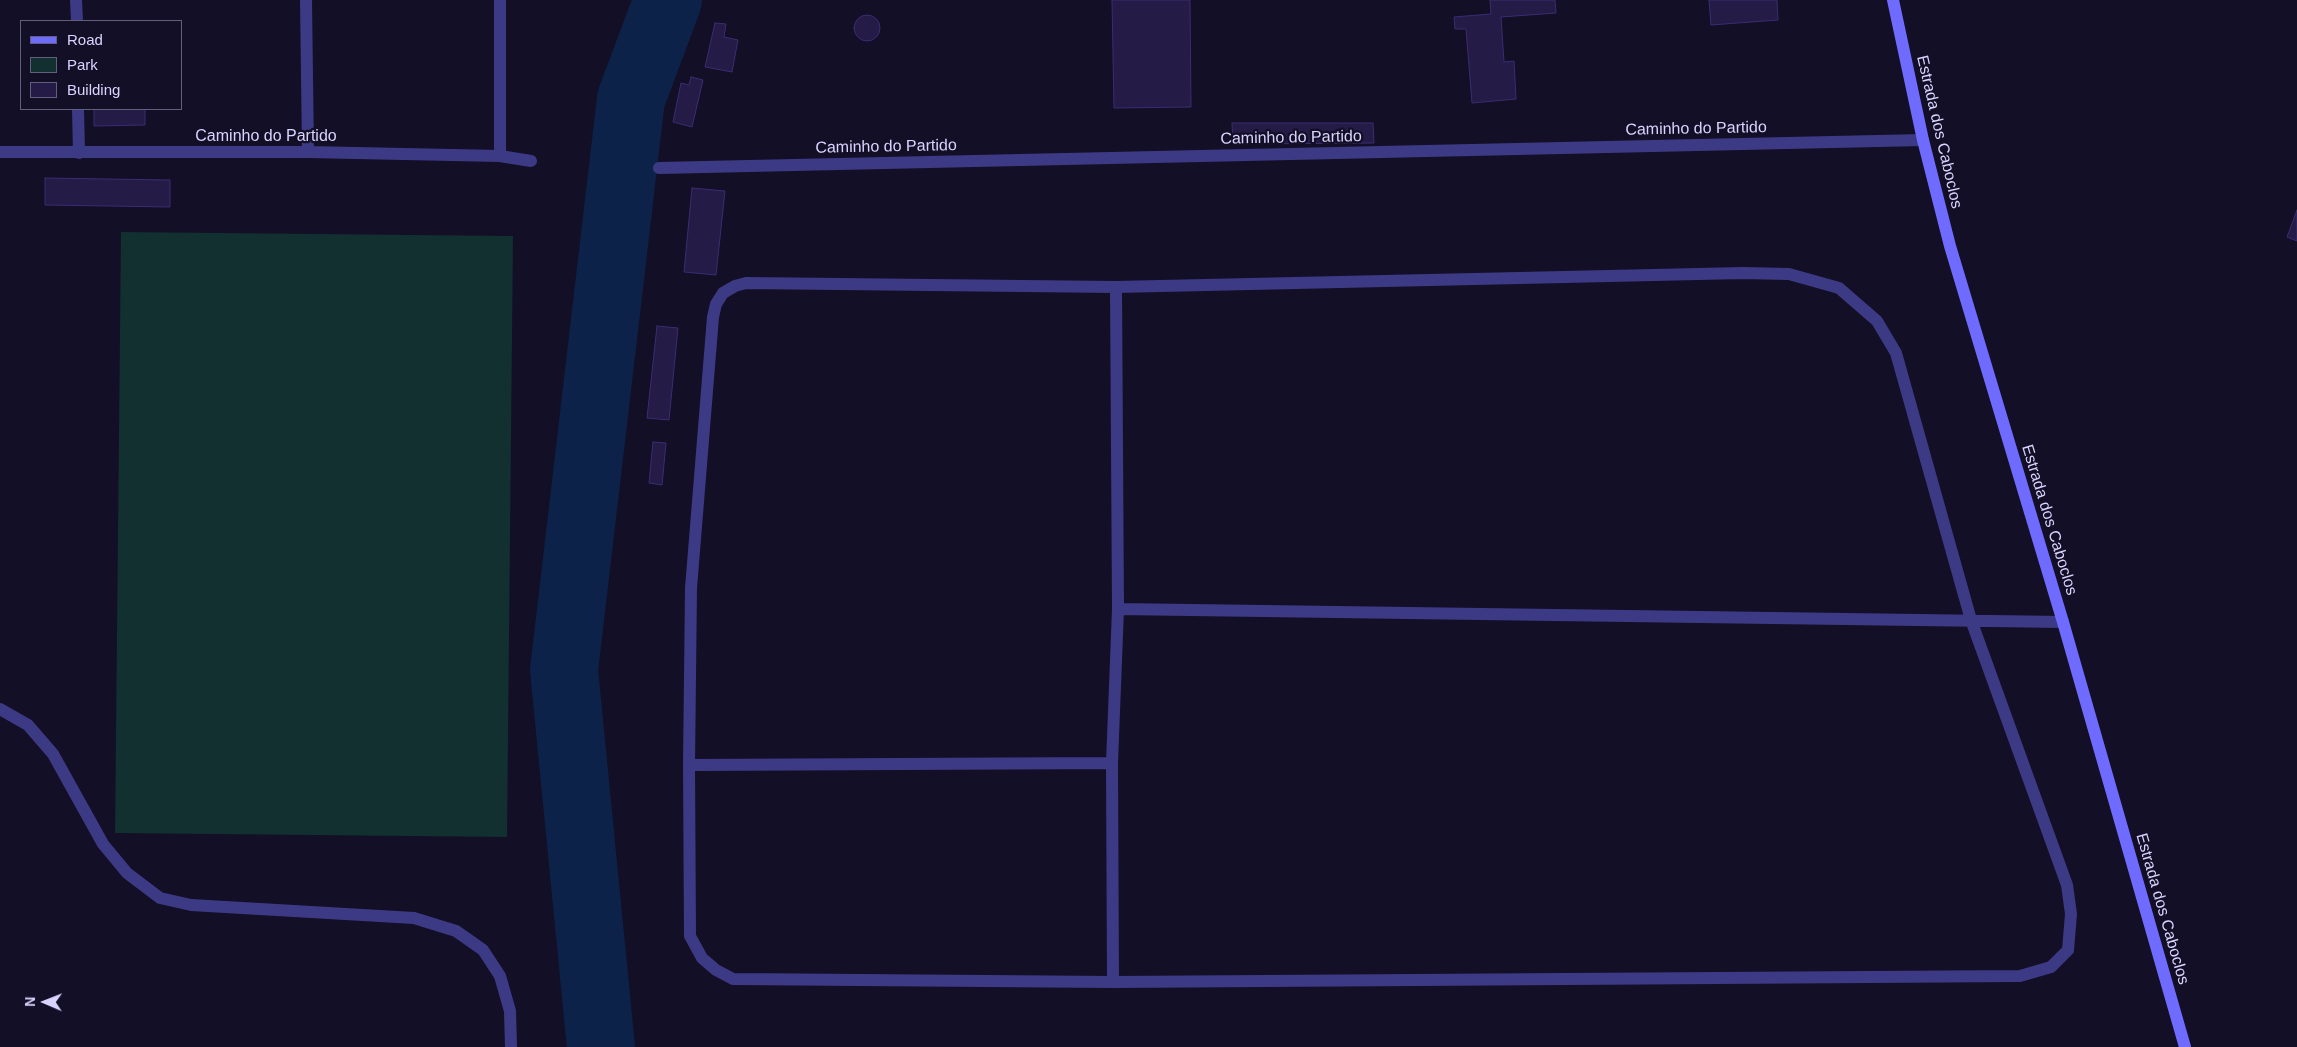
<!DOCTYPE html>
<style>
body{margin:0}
#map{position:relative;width:2297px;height:1047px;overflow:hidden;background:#130f26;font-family:Arial,sans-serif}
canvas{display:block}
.legend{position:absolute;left:20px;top:20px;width:162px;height:90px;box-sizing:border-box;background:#130f26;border:1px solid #625e7d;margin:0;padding:6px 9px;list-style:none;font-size:15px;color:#d9d4ff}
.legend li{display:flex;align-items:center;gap:10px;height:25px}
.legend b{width:25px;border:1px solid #625e7d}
.north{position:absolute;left:20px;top:977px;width:50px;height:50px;-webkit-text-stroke:4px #130f26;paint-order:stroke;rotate:271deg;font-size:14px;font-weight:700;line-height:20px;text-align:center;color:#d9d4ff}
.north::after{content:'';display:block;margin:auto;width:18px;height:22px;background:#d9d4ff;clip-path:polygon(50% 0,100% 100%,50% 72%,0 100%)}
</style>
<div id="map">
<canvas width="2297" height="1047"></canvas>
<ul class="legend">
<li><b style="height:6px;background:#6f6bff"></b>Road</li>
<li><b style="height:14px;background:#12302f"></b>Park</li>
<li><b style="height:14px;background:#241b47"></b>Building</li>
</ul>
<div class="north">N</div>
</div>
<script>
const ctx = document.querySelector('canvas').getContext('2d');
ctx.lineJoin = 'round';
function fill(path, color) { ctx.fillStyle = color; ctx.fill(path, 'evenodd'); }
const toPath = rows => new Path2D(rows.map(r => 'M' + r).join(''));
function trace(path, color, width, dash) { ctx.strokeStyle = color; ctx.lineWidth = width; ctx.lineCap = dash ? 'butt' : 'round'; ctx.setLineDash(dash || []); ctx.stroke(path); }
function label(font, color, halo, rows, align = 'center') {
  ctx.font = font + ' Arial,sans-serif'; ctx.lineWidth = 4.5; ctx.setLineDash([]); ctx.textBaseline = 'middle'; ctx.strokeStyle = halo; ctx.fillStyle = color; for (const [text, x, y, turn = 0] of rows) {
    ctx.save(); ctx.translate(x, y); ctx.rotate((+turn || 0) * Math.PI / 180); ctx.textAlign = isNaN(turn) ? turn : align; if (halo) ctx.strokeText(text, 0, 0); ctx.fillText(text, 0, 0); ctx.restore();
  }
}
const green = toPath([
 [121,232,513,236,507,837,115,833]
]);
const river = toPath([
 [601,1047,564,670,631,99,668,0]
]);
const building = toPath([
 [1112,0,1190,0,1191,107,1114,108,1112,0],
 [1490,0,1555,0,1556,13,1501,17,1504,62,1514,61,1516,99,1472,103,1466,29,1455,29,1454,17,1491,14,1490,0],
 [1709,0,1777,0,1778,20,1711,25,1709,0],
 '854 28a13 13 0 1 1 26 0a13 13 0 1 1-26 0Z',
 [715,23,726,24,724,37,738,40,732,72,705,67,715,23],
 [691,77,703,80,692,127,673,122,681,83,689,85,691,77],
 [94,109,145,109,145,125,94,126,94,109],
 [1232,123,1373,123,1374,143,1233,144,1232,123],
 [45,178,170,180,170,207,45,205,45,178],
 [692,188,725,191,716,275,684,272,692,188],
 [2297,210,2297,241,2287,237,2297,210],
 [657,326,678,328,669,420,647,418,657,326],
 [653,442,666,443,662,485,649,483,653,442]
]);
const street = toPath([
 [76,0,77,21],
 [306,0,308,152],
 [500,0,500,156],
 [78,109,79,153],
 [0,152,308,152,500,156,531,161],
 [659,168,1923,140],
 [1118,609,2063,622],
 [0,709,28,725,53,754,103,844,127,873,160,898,191,905,414,918,456,931,483,950,500,976,510,1011,511,1047],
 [689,765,691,588,713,317,716,304,723,293,735,286,746,283,1116,287,1743,273,1789,274,1839,288,1877,321,1896,353,1971,620,2067,885,2071,914,2068,950,2051,967,2020,976,1113,982,733,979,716,970,702,958,690,936,689,765,1112,763],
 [1113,982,1112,763,1118,609,1116,287]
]);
const secondary = toPath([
 [1893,0,1923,140,1950,246,2063,622,2185,1047]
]);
const streetNames = [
 ["Caminho do Partido",1696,129,-1],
 ["Estrada dos Caboclos",1939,132,77],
 ["Caminho do Partido",266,137],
 ["Caminho do Partido",1291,138,-1],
 ["Caminho do Partido",886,147,-1],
 ["Estrada dos Caboclos",2049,520,73],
 ["Estrada dos Caboclos",2162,909,74]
];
fill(green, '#12302f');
trace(river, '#0c2248', 68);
fill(building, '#241b47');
trace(building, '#3b2d73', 1);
trace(street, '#3d3a85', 12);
trace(secondary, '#6f6bff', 12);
label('16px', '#d9d4ff', '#130f26', streetNames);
</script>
